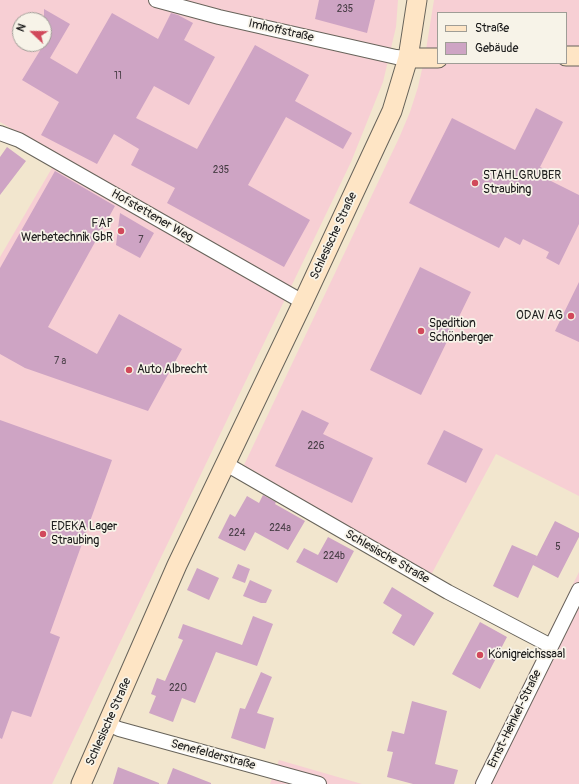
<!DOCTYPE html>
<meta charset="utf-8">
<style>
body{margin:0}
#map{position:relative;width:579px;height:784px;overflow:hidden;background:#f2e6ce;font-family:Pangolin,sans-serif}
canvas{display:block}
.legend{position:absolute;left:437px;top:12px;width:130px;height:52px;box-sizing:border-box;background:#f7f3e8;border:1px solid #9f9d96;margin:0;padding:5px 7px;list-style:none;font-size:12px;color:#1c1c1c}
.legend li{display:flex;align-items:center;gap:8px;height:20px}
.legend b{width:20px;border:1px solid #9f9d96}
.north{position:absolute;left:12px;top:12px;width:40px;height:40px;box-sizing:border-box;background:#f7f3e8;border:1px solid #9f9d96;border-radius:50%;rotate:292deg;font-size:11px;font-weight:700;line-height:16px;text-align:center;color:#1c1c1c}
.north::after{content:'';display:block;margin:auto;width:14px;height:18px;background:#d1495b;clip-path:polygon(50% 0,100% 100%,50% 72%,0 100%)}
</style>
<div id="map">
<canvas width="579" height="784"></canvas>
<ul class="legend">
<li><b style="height:5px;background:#fee5c5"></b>Straße</li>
<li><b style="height:11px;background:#cea4c4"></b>Gebäude</li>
</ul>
<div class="north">N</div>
</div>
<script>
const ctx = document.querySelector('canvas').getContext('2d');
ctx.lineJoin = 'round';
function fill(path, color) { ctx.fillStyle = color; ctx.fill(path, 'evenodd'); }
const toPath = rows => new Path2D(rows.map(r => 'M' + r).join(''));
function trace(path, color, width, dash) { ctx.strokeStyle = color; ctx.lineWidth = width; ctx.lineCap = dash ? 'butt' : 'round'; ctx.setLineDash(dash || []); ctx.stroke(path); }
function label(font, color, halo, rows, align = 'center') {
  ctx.font = font + ' Pangolin,sans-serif'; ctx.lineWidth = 3.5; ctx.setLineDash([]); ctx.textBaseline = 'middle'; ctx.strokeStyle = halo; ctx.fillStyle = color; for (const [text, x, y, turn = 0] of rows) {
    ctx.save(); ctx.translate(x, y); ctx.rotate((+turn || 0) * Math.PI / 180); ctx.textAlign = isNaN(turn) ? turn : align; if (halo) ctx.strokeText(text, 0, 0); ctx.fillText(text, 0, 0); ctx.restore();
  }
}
const built = toPath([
 [0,0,398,0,396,27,383,82,351,162,52,784,0,784,0,257,59,156,0,122],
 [20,20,44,20,44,44,20,44],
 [434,0,579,0,579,496,496,454,431,575,244,465,399,138,410,112,418,87,425,56],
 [438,13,566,13,566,63,438,63],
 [579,572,579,784,474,784],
 [279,760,362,784,270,784]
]);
const building = toPath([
 [319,0,375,0,367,33,315,19],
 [44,9,70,24,50,58,77,74,112,13,158,39,171,13,178,15,193,23,184,40,215,57,189,105,154,86,136,118,197,149,255,45,309,75,295,101,352,133,343,149,286,117,248,185,310,220,284,267,167,203,175,188,131,165,139,149,114,134,97,164,41,135,59,102,22,80,44,44],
 [536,108,563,122,540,167,555,174,551,181,579,195,579,224,559,265,546,258,549,252,523,239,520,245,505,237,499,248,409,203,452,118,515,150],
 [7,147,26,161,0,195,0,157],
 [55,171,115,206,48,327,97,354,119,314,182,349,148,411,25,368,0,354,0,268],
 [120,213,154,233,140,258,116,245],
 [420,267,471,292,421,395,370,370],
 [579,282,579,342,555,331],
 [302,410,329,423,323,434,373,458,352,503,275,466],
 [0,420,112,460,50,633,60,637,31,717,12,711,2,739,0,738],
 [444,430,483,449,466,483,427,464],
 [263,495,276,502,275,504,305,521,288,550,255,532,245,551,218,538,230,514,235,517,247,496,259,503],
 [555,521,579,533,579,537,558,578,533,565,518,598,493,586,512,545,537,556,533,564],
 [328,537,354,551,337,583,296,562,304,548,318,555],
 [238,564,250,569,245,583,232,578],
 [197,568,219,578,209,600,187,590],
 [250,580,272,590,266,603,261,603,243,596],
 [392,587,434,613,414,646,392,633,402,615,383,603],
 [253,616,273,624,257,666,216,652,195,703,182,698,173,722,149,713,156,696,151,694,157,678,165,681,183,640,178,638,183,624,242,645],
 [480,622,507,637,480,689,452,674],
 [261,672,272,677,257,713,274,718,265,749,231,738,240,708,245,709],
 [412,701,447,711,435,764,458,770,454,784,413,784,387,777,393,752,387,751,392,731,404,734],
 [118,767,159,783,159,784,113,784],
 [173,768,211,783,211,784,167,784]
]);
const street = toPath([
 [156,0,219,17,396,57,408,58],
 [0,133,19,140,303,302],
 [226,464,448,592,551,646],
 [108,724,119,729,319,784],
 [483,784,579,590]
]);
const secondary = toPath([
 [566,56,579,56],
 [408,58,438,58],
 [81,784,177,565,303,302,392,111,408,58,417,0]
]);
const markers = [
 [475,183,4,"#d1495b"],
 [121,231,4,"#d1495b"],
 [571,316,4,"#d1495b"],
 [421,331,4,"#d1495b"],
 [129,370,4,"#d1495b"],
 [43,534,4,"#d1495b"],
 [480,655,4,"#d1495b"]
];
const numberNames = [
 ["235",345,9],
 ["11",118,76],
 ["235",221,170],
 ["7",141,240],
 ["7 a",60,361],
 ["226",316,446],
 ["224a",280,528],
 ["224",237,533],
 ["5",558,547],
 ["224b",334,556],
 ["220",178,688]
];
const streetNames = [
 ["Imhoffstraße",281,31,13],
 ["Hofstettener Weg",152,216,30],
 ["Schlesische Straße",334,236,-65],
 ["Schlesische Straße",387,557,30],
 ["Ernst-Heinkel-Straße",515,719,-64],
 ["Schlesische Straße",109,722,-66],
 ["Senefelderstraße",213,755,15]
];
const poiNames = [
 ["STAHLGRUBER",483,176],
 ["Straubing",483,190],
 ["FAP",113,224,"right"],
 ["Werbetechnik GbR",113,238,"right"],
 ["ODAV AG",563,316,"right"],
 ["Spedition",429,324],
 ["Schönberger",429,338],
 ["Auto Albrecht",137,370],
 ["EDEKA Lager",51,527],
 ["Straubing",51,541],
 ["Königreichssaal",488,655]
];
fill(built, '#f7cfd4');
fill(building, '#cea4c4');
trace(street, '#67635a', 16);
trace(secondary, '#67635a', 21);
trace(street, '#fff', 14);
trace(secondary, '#fee5c5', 19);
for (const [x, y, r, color] of markers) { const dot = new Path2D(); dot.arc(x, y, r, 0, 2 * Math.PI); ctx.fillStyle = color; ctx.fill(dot); trace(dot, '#f7f3e8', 1.5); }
label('10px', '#483e46', null, numberNames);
label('12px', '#1c1c1c', '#f7f3e8', streetNames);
label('12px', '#1c1c1c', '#f7f3e8', poiNames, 'left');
</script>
